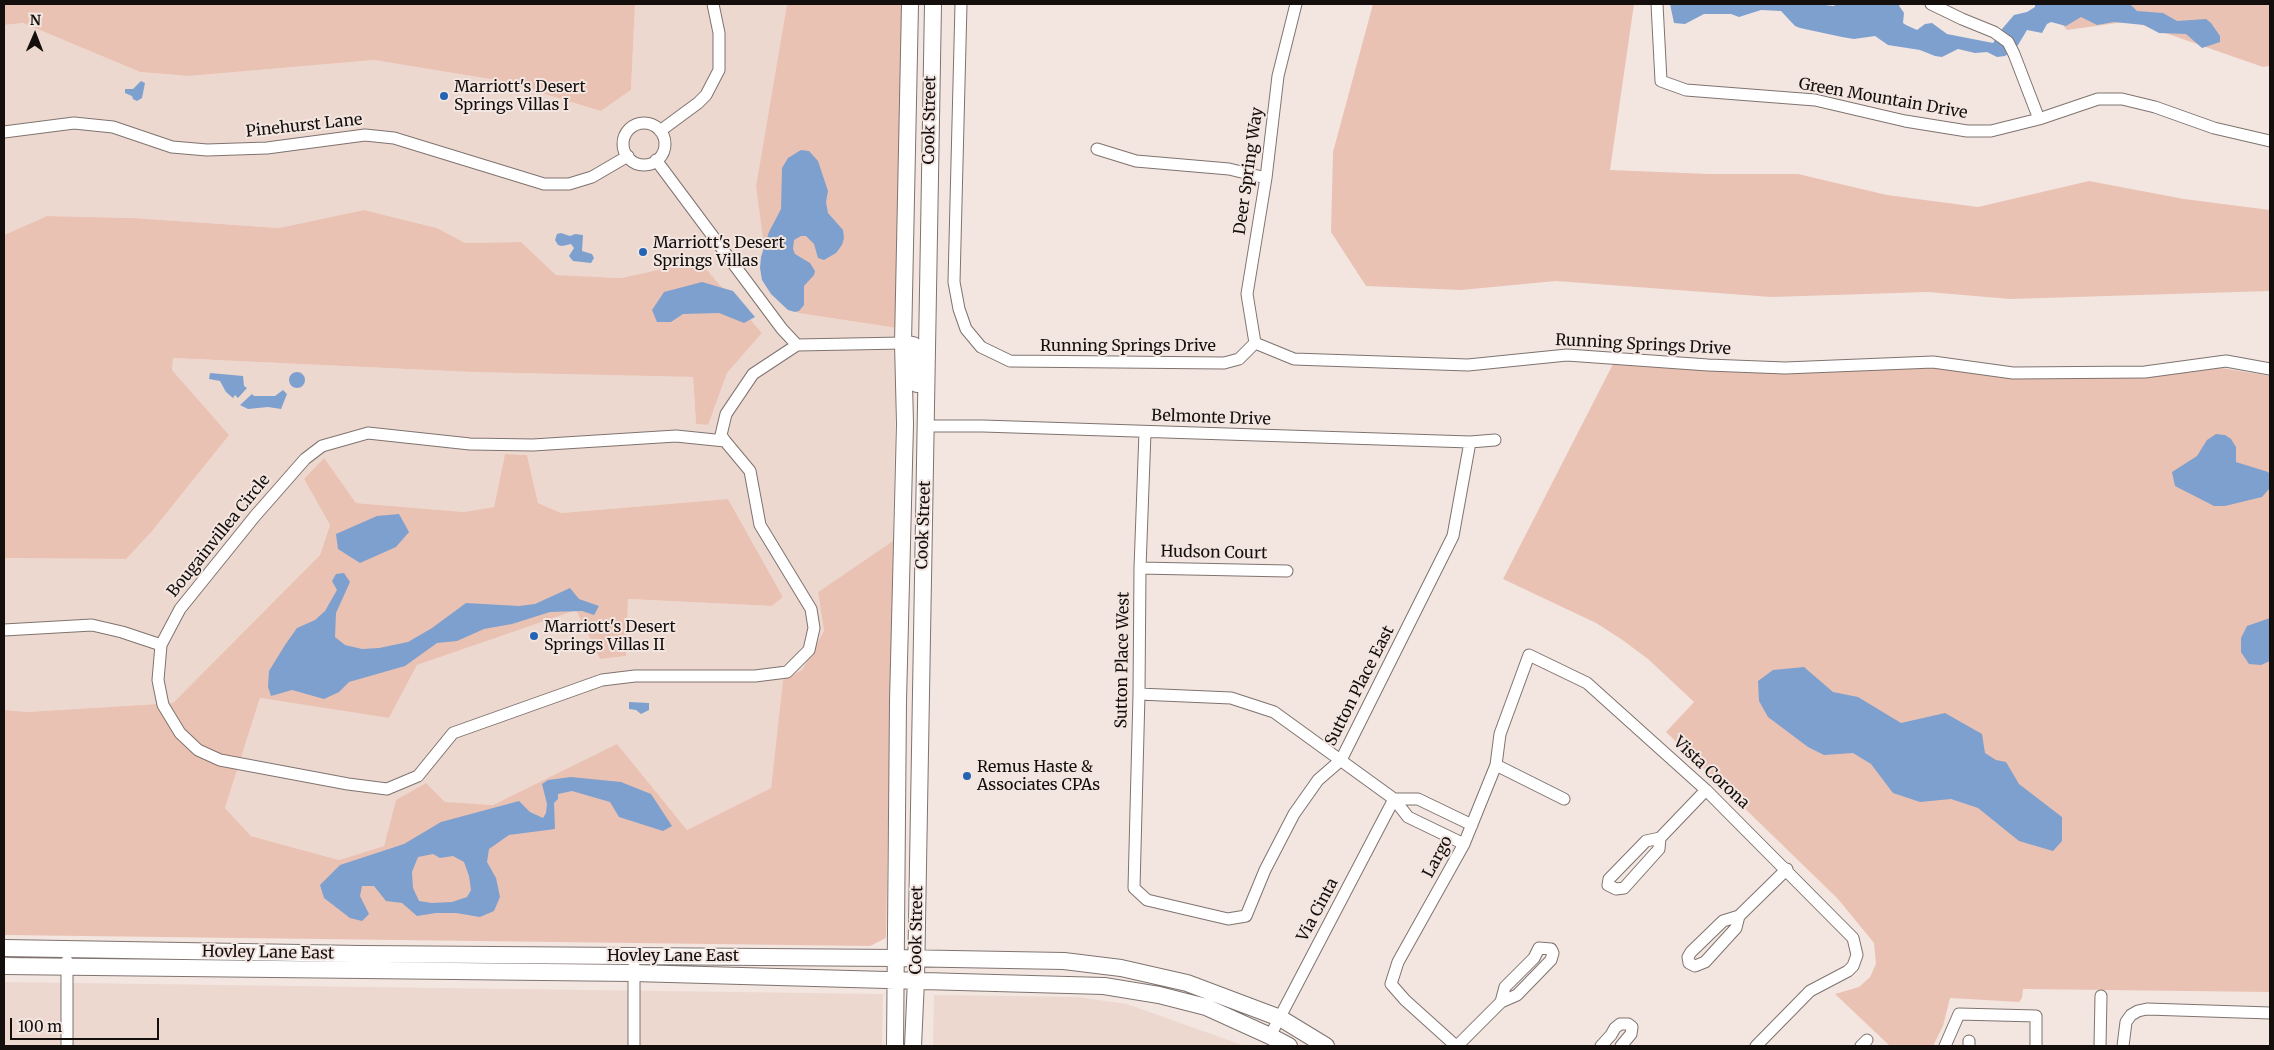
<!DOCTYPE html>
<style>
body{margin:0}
#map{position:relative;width:2274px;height:1050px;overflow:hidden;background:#f3e6e1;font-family:Merriweather,serif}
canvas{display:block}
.frame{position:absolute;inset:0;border:5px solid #140f0d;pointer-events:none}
.north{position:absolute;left:10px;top:10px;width:50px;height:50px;-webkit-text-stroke:4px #f3e6e1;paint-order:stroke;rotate:1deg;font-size:14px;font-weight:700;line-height:20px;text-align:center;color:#140f0d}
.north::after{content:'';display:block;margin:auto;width:18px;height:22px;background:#140f0d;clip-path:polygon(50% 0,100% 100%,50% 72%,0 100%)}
.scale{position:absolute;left:10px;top:1018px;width:149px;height:22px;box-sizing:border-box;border:2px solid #140f0d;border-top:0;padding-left:6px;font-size:15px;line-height:18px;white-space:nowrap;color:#140f0d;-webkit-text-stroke:4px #f3e6e1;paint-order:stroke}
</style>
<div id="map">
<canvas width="2274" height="1050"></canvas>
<div class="frame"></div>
<div class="north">N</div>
<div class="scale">100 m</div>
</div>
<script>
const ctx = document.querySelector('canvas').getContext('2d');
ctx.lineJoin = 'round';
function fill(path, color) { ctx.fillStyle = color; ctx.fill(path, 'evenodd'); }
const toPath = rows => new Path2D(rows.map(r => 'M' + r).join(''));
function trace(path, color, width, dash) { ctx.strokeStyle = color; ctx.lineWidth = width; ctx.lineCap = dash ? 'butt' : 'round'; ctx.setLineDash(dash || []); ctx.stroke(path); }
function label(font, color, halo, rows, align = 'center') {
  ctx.font = font + ' Merriweather,serif'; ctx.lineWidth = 4; ctx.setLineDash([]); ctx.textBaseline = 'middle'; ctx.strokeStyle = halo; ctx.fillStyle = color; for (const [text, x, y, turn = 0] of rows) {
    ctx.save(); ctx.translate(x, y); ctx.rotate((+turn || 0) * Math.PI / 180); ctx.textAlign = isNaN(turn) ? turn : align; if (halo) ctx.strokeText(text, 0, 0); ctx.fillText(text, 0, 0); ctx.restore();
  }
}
const built = toPath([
 [635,4,787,4,756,186,798,313,897,328,893,541,818,592,824,631,802,670,783,680,771,788,687,830,617,745,493,805,396,800,384,846,339,860,251,836,225,808,260,698,389,718,417,665,576,609,600,659,626,656,628,599,772,606,783,597,728,499,561,513,538,503,527,455,505,454,494,507,464,512,356,503,324,459,304,479,330,525,320,555,173,703,27,712,4,710,4,558,126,559,228,435,172,370,173,358,471,372,693,377,696,424,707,425,727,373,762,333,699,261,621,278,556,275,521,242,465,243,437,228,364,210,279,228,133,218,47,216,4,235,4,25,23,23,140,72,189,76,374,60,502,81,601,111,631,90],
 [4,982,883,994,882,1046,4,1046],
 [934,995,1078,997,1127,1004,1245,1046,933,1046]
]);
const green = toPath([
 [4,4,635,4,631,90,601,111,502,81,374,60,189,76,140,72,23,23,4,25],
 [787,4,902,4,897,328,798,313,769,283,756,186],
 [1373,4,1634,4,1610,170,1709,174,1798,174,1887,195,1978,207,2089,181,2184,199,2270,210,2270,291,2010,299,1928,292,1771,297,1556,281,1461,290,1366,286,1331,232,1333,152],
 [2045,4,2270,4,2270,66,2263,67,2131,21,2067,30],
 [364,210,437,228,465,243,521,242,556,275,621,278,699,261,762,333,727,373,708,425,696,424,693,377,471,372,173,358,172,370,229,435,152,531,126,559,4,558,4,235,47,216,133,218,279,228],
 [1614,362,1749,373,1929,366,2002,376,2126,378,2216,367,2270,376,2270,992,2023,989,2022,998,2019,1002,1950,998,1943,1026,1933,1046,1890,1046,1835,994,1859,987,1870,977,1876,964,1874,943,1838,899,1666,732,1694,702,1648,659,1621,639,1596,623,1503,579],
 [505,454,527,455,538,503,561,513,728,499,783,597,772,606,628,599,626,656,600,659,576,610,417,665,389,718,260,698,225,808,251,836,339,860,384,846,396,800,426,783,445,802,493,805,617,744,687,830,771,788,783,680,802,670,824,631,818,592,893,541,886,938,870,946,4,935,4,710,27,712,173,703,320,555,330,525,304,479,324,458,356,503,464,512,494,507]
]);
const water = toPath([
 [1670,4,1818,4,1833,6,1838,4,1898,4,1904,13,1903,23,1906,25,1917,30,1925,24,1932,23,1947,34,1993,43,2002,29,2014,15,2027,12,2035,7,2035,4,2130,4,2137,11,2163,13,2177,21,2206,19,2211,23,2220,36,2220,42,2202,48,2186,34,2159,33,2144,25,2114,22,2097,25,2081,17,2066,26,2051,22,2047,24,2042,33,2027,30,2018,45,2005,56,1997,57,1987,52,1975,53,1958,49,1942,57,1935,56,1920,50,1888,45,1875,36,1854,39,1842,37,1800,28,1795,26,1781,11,1761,10,1739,17,1731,14,1704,14,1685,24,1674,23],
 [141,81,145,83,142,98,137,101,133,99,132,96,125,93,125,89,133,89],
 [801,150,809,151,818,161,828,191,826,202,828,213,843,230,844,238,842,245,836,253,824,260,818,258,814,244,806,236,801,236,794,240,793,249,795,254,810,263,815,271,814,275,804,286,804,305,799,311,795,312,788,310,771,294,762,280,760,268,761,257,769,232,781,209,782,168,788,158],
 [561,233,570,236,575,234,583,235,582,251,592,254,594,258,591,263,573,261,569,256,574,248,571,244,562,246,558,245,555,240,557,234],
 [702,282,733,291,755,317,744,323,719,313,683,314,671,322,657,322,652,310,664,292],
 '289 380a8 8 0 1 1 16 0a8 8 0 1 1-16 0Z',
 [210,373,243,376,244,386,247,388,238,398,235,395,233,398,226,392,220,381,209,379],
 [283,390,287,394,281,409,268,407,248,409,240,405,252,394,254,396,275,396],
 [2216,434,2225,435,2231,439,2236,447,2236,462,2268,472,2270,475,2270,488,2262,497,2225,506,2214,506,2175,486,2172,472,2197,456,2207,440],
 [399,514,409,532,396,547,360,563,338,549,336,534,377,516],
 [344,573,350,582,336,613,335,637,345,645,362,649,379,648,408,642,432,628,466,603,519,606,535,604,570,588,579,599,599,606,594,615,582,611,550,612,512,624,484,629,457,641,437,643,405,666,349,682,339,692,324,699,292,690,271,696,268,687,269,671,285,645,297,628,315,620,325,611,337,590,332,581,336,574],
 [2270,618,2270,661,2261,665,2249,664,2241,652,2241,638,2247,626],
 [1804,667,1833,692,1858,697,1901,723,1945,713,1982,734,1985,753,1996,760,2006,762,2019,784,2062,817,2062,841,2053,851,2019,841,1978,808,1951,799,1920,802,1893,793,1871,764,1853,753,1824,755,1808,747,1768,717,1759,701,1758,681,1773,670],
 [629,702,649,703,649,710,641,714,636,710,629,709],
 [571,777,621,782,651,794,672,826,663,831,619,817,610,802,572,791,558,794,558,799,554,803,555,829,509,835,489,849,487,862,496,878,500,897,494,911,480,917,456,913,436,913,417,916,402,903,386,901,374,886,362,886,360,896,369,914,362,921,350,918,324,898,320,885,340,865,404,844,441,822,519,801,530,812,543,818,546,813,547,804,542,784,548,780],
 [433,854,440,858,453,856,464,862,469,876,471,890,467,897,452,902,432,903,419,901,413,888,412,872,418,857]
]);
const street = toPath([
 [961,4,954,282,959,309,966,329,981,347,1010,361,1224,363,1239,359,1255,343,1294,359,1468,365,1567,355,1708,365,1785,368,1933,362,2013,373,2145,372,2226,361,2270,369],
 [1657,4,1661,81,1686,90,1815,100,1905,121,1967,131,1991,131,2039,119,2098,99,2122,99,2155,107,2214,128,2270,141],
 [1931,4,1962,19,1994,32,2008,42,2014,54,2039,119],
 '623 144a21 21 0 1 1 42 0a21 21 0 1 1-42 0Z',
 [660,131,698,103,706,95,719,70,719,33,713,4],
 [4,132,74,123,113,127,172,147,207,150,267,148,365,135,394,138,544,184,569,184,592,177,628,156],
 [1097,149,1136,161,1229,169,1266,178],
 [656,160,782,329,797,345,903,343],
 [1255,343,1247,294,1266,178,1278,76,1296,4],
 [925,426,983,426,1470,442,1495,440],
 [1145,432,1140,568,1139,694,1134,888,1147,900,1228,919,1246,916,1265,870,1294,814,1318,780,1341,760,1453,536,1470,442],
 [368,433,470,444,533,445,676,436,725,441,750,471,760,525,811,609,814,628,809,650,787,672,755,676,635,676,602,680,453,733,418,776,387,789,348,784,220,760,198,750,180,733,163,705,158,680,161,645,180,609,255,516,305,459,322,446,368,433],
 [725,441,721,435,726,414,753,374,797,345],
 [1140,568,1287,571],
 [4,630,92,625,122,632,161,645],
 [1139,694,1231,698,1274,712,1394,799,1270,1036],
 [1496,765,1564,799],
 [1660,838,1659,849,1624,888,1616,889,1608,885,1609,879,1646,841,1660,838,1706,790],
 [1464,844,1408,817,1394,799,1418,799,1472,825],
 [1739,916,1736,928,1705,962,1695,966,1689,963,1688,957,1691,952,1723,921,1739,916,1787,869],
 [67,1046,67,961],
 [634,1046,634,966],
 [1456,1046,1405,1000,1391,984,1398,962,1464,844,1496,765,1500,734,1529,655,1587,683,1706,790,1853,938,1857,955,1853,966,1848,971,1810,991,1756,1046],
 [1457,1046,1501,1002,1517,995,1551,960,1553,953,1551,949,1539,948,1534,958,1505,987,1501,1002],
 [1601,1046,1611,1035,1615,1028,1620,1024,1628,1024,1632,1027,1631,1034,1621,1046],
 [1861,1046,1867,1040],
 [1945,1046,1959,1014,2036,1016,2036,1046],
 [1969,1046,1969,1041],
 [2100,1046,2101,996],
 [2123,1046,2126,1022,2131,1015,2138,1011,2147,1009,2270,1013]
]);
const secondary = toPath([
 [903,343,913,345,917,384],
 [4,948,361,954,897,958,1064,961,1121,968,1187,983,1280,1018,1326,1046],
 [4,966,633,973,1104,986,1159,995,1206,1007,1270,1036,1289,1046],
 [895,1046,898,701,905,424,903,343,910,4],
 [913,1046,916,980,933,4]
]);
const markers = [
 [444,96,5,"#2563b4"],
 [643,252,5,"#2563b4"],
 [534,636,5,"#2563b4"],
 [967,776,5,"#2563b4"]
];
const poiNames = [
 ["Marriott's Desert",454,87],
 ["Springs Villas I",454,105],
 ["Marriott's Desert",653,243],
 ["Springs Villas",653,261],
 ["Marriott's Desert",544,627],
 ["Springs Villas II",544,645],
 ["Remus Haste &",977,767],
 ["Associates CPAs",977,785]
];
const streetNames = [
 ["Green Mountain Drive",1883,99,10],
 ["Cook Street",930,120,-89],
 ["Pinehurst Lane",304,126,-6],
 ["Deer Spring Way",1249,171,-82],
 ["Running Springs Drive",1643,345,3],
 ["Running Springs Drive",1128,346],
 ["Belmonte Drive",1211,418,2],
 ["Cook Street",924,525,-88],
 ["Bougainvillea Circle",219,536,-51],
 ["Hudson Court",1214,553,1],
 ["Sutton Place West",1123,660,-89],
 ["Sutton Place East",1360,686,-63],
 ["Vista Corona",1711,773,43],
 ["Largo",1438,857,-62],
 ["Via Cinta",1318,910,-62],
 ["Cook Street",917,930,-89],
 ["Hovley Lane East",268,953,1],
 ["Hovley Lane East",673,956]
];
fill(built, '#edd8cf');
fill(green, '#eac2b3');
fill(water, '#7ea0ce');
trace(street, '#7f736f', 13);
trace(secondary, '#7f736f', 18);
trace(street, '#fff', 11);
trace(secondary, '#fff', 16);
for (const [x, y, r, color] of markers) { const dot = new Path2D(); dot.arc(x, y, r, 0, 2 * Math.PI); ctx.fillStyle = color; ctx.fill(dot); trace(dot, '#f3e6e1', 2); }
label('16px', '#140f0d', '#f3e6e1', poiNames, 'left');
label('16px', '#140f0d', '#f3e6e1', streetNames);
</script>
